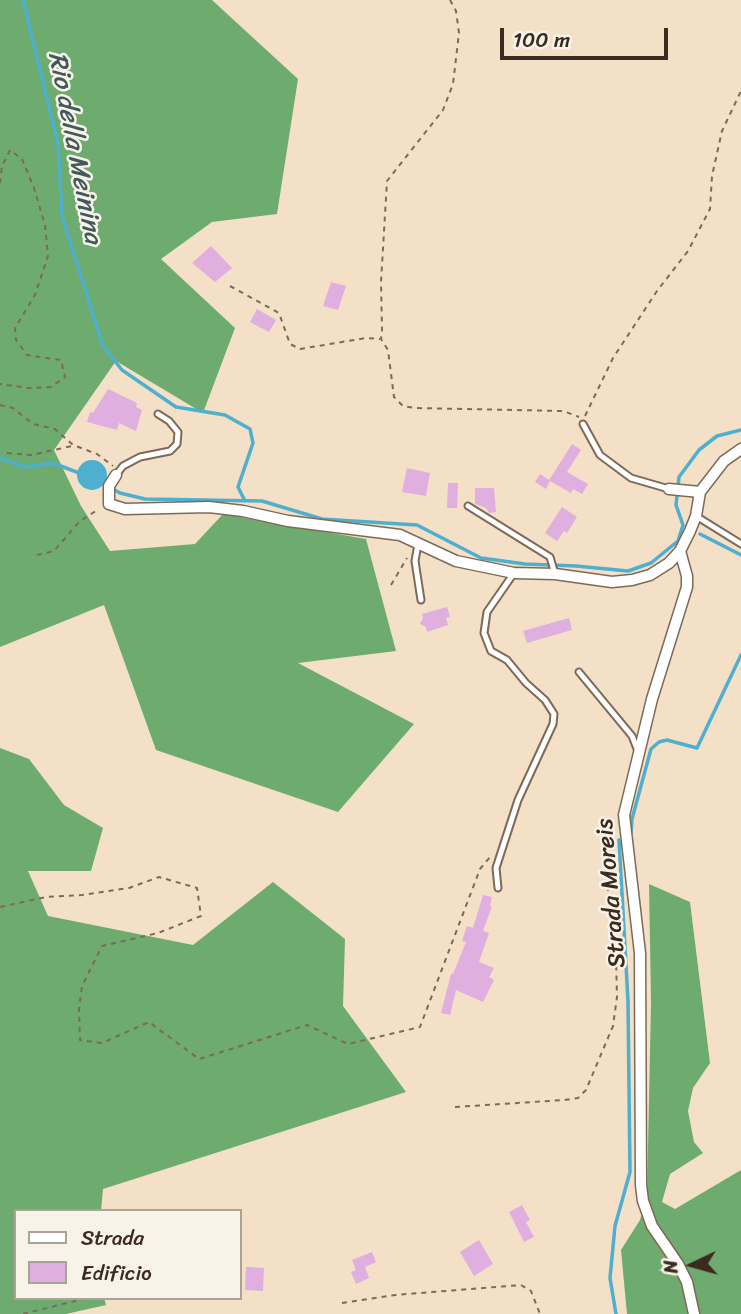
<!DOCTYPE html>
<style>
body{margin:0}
#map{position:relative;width:741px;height:1314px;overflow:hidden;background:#f4e0c6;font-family:Sriracha,sans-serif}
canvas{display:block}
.legend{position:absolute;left:14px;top:1209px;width:228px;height:91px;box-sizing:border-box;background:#f7f3e8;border:2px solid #aca397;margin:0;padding:9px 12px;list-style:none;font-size:21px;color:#3b2a1e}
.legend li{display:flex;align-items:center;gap:14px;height:35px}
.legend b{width:35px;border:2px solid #aca397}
.north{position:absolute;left:657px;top:1230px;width:70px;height:70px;-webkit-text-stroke:5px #f7f3e8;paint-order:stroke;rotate:265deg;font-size:19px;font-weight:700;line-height:28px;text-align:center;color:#3b2a1e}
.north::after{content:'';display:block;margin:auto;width:24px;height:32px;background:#3b2a1e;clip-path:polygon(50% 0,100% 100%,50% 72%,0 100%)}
.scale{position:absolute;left:500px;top:28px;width:168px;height:32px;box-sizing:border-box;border:4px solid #3b2a1e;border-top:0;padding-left:9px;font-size:21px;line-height:24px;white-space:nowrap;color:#3b2a1e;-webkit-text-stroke:5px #f7f3e8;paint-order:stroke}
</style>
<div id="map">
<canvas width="741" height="1314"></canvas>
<ul class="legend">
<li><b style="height:9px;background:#fff"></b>Strada</li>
<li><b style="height:19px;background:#deafdf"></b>Edificio</li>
</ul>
<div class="north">N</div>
<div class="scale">100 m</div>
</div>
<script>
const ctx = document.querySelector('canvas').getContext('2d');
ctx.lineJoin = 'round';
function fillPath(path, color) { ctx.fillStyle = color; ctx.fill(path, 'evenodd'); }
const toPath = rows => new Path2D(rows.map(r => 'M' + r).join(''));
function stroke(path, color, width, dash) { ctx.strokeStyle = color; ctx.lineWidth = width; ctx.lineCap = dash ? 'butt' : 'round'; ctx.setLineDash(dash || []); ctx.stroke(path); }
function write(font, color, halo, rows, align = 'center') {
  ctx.font = font + ' Sriracha,sans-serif'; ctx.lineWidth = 5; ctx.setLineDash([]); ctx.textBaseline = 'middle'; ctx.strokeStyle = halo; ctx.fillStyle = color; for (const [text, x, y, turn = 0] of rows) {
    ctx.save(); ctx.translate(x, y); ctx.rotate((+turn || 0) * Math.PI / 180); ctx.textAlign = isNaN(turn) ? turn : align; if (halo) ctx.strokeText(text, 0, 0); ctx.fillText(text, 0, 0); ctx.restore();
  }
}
fillPath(toPath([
 [0,0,212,0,298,79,277,214,212,222,161,259,235,328,203,413,116,361,54,450,81,506,110,551,195,544,223,514,366,539,396,651,298,663,414,724,338,812,156,750,104,605,0,647],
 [0,748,29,759,64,805,103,828,91,871,28,871,48,916,193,945,273,882,345,939,343,1006,406,1092,103,1189,101,1211,16,1211,16,1298,104,1298,106,1305,66,1314,0,1314],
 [649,884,690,902,710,1063,693,1088,688,1111,694,1142,703,1153,670,1174,662,1202,675,1209,741,1170,741,1314,627,1314,621,1250,640,1220,647,1195,651,1003]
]), '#6dac6e');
fillPath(toPath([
 '77 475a15 15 0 1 1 30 0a15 15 0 1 1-30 0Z'
]), '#4fafce');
stroke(toPath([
 [23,0,58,144,62,216,103,346,122,370,176,407,225,415,250,429,253,443,238,487,245,501],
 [0,458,25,467,53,463,79,473],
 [111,488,120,493,145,499,262,501,322,519,417,525,481,558,525,564,576,566,628,571,651,563,678,541,683,525,676,505,679,477,699,450,717,436,741,430],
 [700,534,741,555],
 [631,833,632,819,651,749,659,742,667,740,697,748,741,655],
 [616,1314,610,1278,615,1226,630,1172,628,1001,619,840]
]), '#4fafce', 3.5);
fillPath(toPath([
 [211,246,232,268,215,282,192,263],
 [331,282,346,286,338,310,323,306],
 [257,309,276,320,269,332,250,322],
 [108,389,137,403,136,407,142,410,136,431,119,423,117,430,87,422,90,412,93,413],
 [572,444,581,450,567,472,588,484,582,494,573,489,571,493,550,481,546,489,535,482,540,474,549,480],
 [407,468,430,473,426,496,402,492],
 [448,483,458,483,457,508,447,508],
 [475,488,494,488,496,512,489,513,486,508,475,504],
 [562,507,577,517,567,533,564,531,557,541,545,533],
 [447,607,450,617,446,618,448,625,427,632,426,627,420,624,423,618,422,614],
 [569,618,572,630,527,643,523,631],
 [483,895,492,897,490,906,492,906,483,931,489,933,479,962,494,968,489,977,494,980,483,1002,456,990,450,1015,441,1013,451,974,453,974,466,942,462,941,467,926,473,928],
 [522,1205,530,1220,526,1222,534,1237,524,1242,509,1212],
 [479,1240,493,1264,474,1276,460,1252],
 [372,1252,376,1262,365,1267,369,1278,356,1284,351,1272,356,1270,352,1260],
 [246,1267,264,1268,263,1291,245,1290]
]), '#deafdf');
const service = toPath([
 [583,424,600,455,631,478,669,489],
 [116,475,123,466,140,457,170,451,177,444,178,432,169,421,158,414],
 [468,506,550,557,555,574],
 [696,516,741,544],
 [418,544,415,561,421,600],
 [579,672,632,736,638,751],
 [498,888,496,868,518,800,553,724,554,714,545,700,526,683,507,660,491,651,484,633,487,612,514,573]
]);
const minor = toPath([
 [116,475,109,486,109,504,125,509,209,507,243,511,288,521,400,535,456,561,514,573,555,574,612,582,632,580,650,575,669,563,680,551,690,531,696,516,700,492,724,461,741,449],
 [669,489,700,492],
 [680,551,687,576,687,587,652,699,624,815,640,953,641,1185,643,1201,652,1226,678,1264,687,1282,694,1314]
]);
stroke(service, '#7c6a59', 9);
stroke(minor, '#7c6a59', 13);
stroke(toPath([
 [450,0,456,11,459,33,453,84,443,110,387,181,381,282,382,330,381,339,388,350,394,397,403,406,415,408,563,411,579,417],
 [0,183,2,166,10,150,22,159,34,188,45,225,48,256,35,295,15,328,16,340,27,355,61,360,65,377,51,387,29,388,0,384],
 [230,286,279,313,290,344,300,349,366,338,380,339],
 [0,405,13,408,33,424,55,429,73,445,97,454,113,466],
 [585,416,613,358,657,291,688,251,710,209,712,176,722,131,741,91],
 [7,453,31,455,72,446],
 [37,555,54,551,80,521,99,509],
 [391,585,407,558],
 [0,907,46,897,82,895,129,888,159,877,197,888,201,916,158,933,102,946,82,986,79,1009,80,1040,102,1043,149,1022,199,1059,307,1025,348,1044,420,1027,480,869,490,857],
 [455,1107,564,1100,578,1098,586,1090,613,1026,617,997,616,958,605,864,606,851,616,837],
 [240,1279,242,1279],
 [342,1303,395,1295,521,1285,531,1291,540,1314],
 [23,1314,87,1298]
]), '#7c6a59', 2, [5, 5]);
stroke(service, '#fff', 5);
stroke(minor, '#fff', 10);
write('24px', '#3b2a1e', '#f7f3e8', [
 ["Strada Moreis",612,893,-95]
]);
write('italic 26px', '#42595c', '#f7f3e8', [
 ["Rio della Meinina",74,148,79]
]);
</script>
